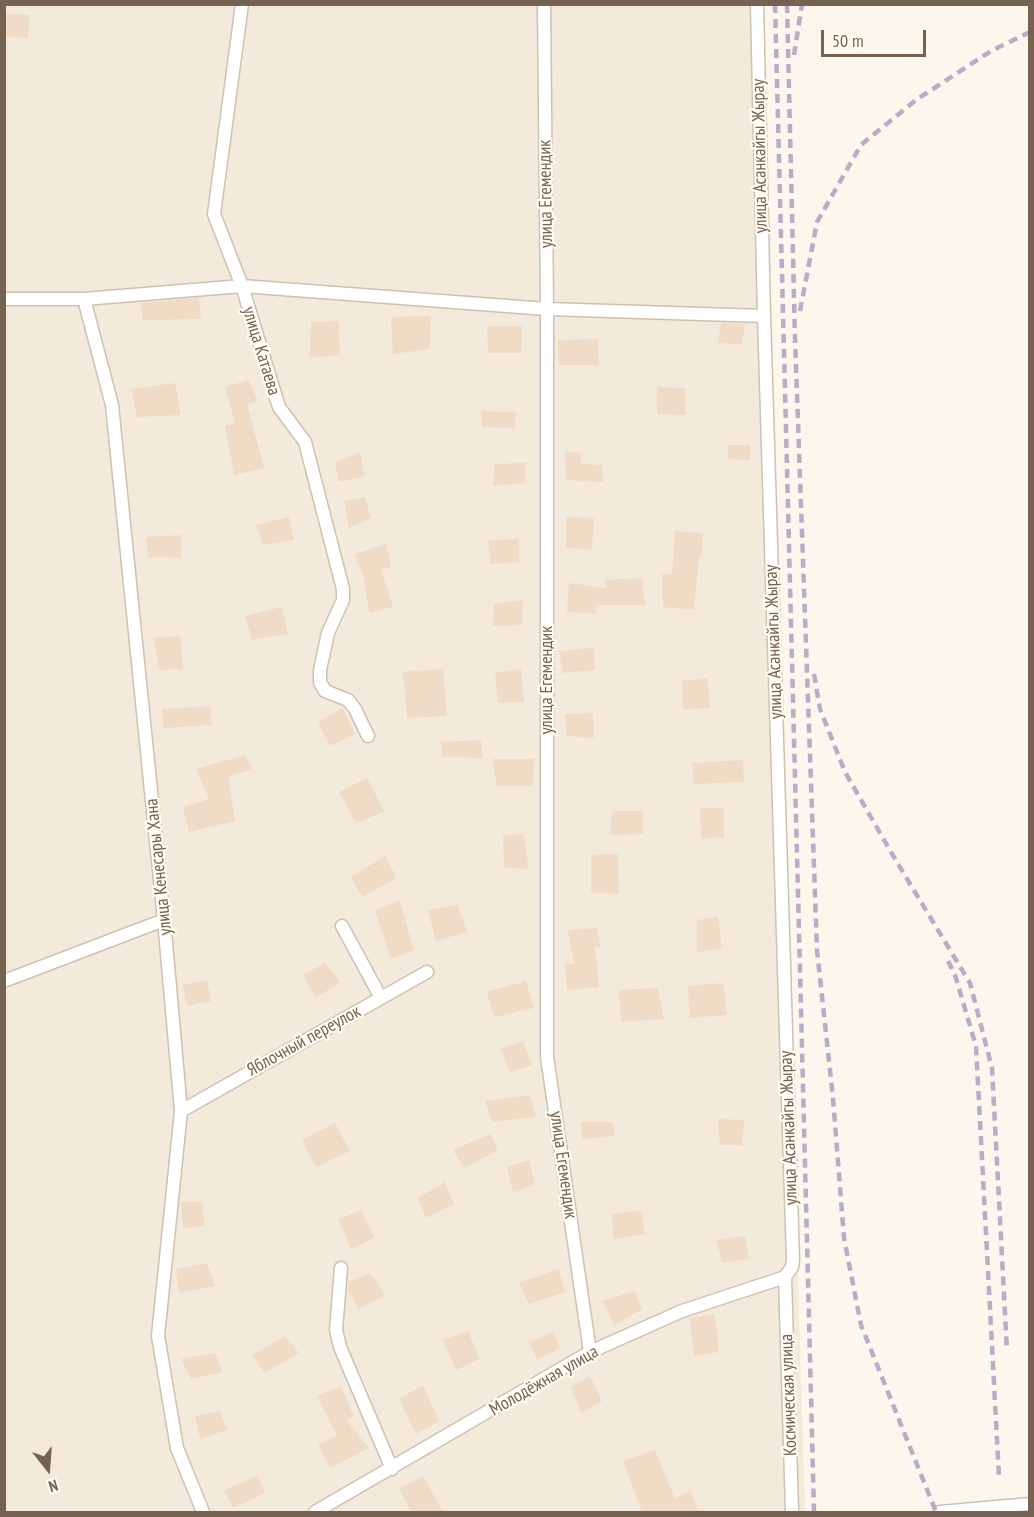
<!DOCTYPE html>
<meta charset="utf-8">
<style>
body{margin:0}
#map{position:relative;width:1034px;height:1517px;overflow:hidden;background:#fbf7ec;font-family:"PT Sans Narrow",sans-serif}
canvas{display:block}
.frame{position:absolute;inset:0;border:6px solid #766250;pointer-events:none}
.north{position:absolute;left:18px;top:1439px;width:60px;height:60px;-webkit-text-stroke:4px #fefbf3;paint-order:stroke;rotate:163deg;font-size:16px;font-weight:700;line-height:24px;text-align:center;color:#766250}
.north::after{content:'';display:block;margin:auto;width:21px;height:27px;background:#766250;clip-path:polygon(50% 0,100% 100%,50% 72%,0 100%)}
.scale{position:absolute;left:821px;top:30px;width:105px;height:27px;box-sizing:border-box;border:3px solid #766250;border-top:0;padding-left:8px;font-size:18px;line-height:21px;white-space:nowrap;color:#766250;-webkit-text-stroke:4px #fefbf3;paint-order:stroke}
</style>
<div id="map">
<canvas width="1034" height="1517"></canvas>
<div class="frame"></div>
<div class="north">N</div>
<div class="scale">50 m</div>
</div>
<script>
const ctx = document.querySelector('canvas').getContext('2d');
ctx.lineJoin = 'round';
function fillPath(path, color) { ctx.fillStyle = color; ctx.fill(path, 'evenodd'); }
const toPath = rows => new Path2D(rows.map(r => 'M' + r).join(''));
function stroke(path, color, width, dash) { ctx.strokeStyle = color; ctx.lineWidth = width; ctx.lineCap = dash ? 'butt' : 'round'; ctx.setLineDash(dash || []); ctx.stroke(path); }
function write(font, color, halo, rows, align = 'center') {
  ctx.font = font + ' "PT Sans Narrow",sans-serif'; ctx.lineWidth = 4.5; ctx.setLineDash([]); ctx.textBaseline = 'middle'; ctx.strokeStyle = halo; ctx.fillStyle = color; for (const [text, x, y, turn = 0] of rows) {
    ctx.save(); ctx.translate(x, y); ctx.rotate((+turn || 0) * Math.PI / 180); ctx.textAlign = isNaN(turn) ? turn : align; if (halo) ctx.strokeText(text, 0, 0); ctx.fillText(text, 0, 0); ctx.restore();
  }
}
fillPath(toPath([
 [5,5,760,5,805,1512,5,1512]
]), '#f3eadb');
fillPath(toPath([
 [4,14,29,15,28,38,4,37],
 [199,298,201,319,143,320,140,303],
 [431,316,430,349,393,354,391,317],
 [339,321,340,355,310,358,311,322],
 [721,323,745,324,742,344,718,343],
 [487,326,522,326,521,353,488,353],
 [598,339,599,365,559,365,558,340],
 [249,380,258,401,247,404,264,468,234,475,225,426,235,423,225,387],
 [175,383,181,415,137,417,131,389],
 [657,387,685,388,685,415,657,414],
 [481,411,516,412,515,428,482,427],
 [728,445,750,445,750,460,728,459],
 [565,452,581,453,580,464,602,465,603,482,566,480],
 [360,453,365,476,339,482,335,462],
 [525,463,525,483,493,486,495,464],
 [365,497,371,518,349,528,344,501],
 [289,517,294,540,263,545,256,525],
 [566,517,594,518,592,550,566,548],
 [675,531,703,533,702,556,699,556,694,610,663,607,662,574,672,574],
 [181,535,181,558,148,557,147,537],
 [519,539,519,562,491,564,488,540],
 [386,544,391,568,381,569,393,607,369,613,363,572,361,572,355,554],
 [642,578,645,605,597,605,596,614,567,612,569,583,606,588,605,580],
 [523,600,522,625,493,626,494,604],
 [282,607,288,634,252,640,245,616],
 [180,636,183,669,159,670,154,638],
 [594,648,595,670,563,673,559,651],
 [443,669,447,716,407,718,403,672],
 [521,669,524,702,498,703,495,673],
 [707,678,710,708,683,710,682,681],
 [210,706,212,725,164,728,162,709],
 [343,708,355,734,330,746,318,722],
 [593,713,594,738,567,736,565,714],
 [481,740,482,758,442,757,441,742],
 [245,755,252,770,228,776,235,821,189,832,183,807,209,799,196,769],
 [492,759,534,759,533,786,497,786],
 [743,760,744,782,693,784,692,763],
 [367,778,384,811,356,824,339,792],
 [700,808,724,808,724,837,701,839],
 [612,811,643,811,643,834,611,835],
 [523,834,529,869,504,868,503,835],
 [618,854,619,894,591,893,591,855],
 [385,856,397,878,362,897,351,877],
 [400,901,414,950,391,959,375,910],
 [458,905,467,932,436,941,428,910],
 [718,917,722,949,697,952,697,920],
 [597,928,600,947,595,947,599,987,567,990,565,964,574,964,568,930],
 [325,963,340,982,316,998,303,975],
 [207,980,211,1001,187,1006,183,985],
 [526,981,534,1008,494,1017,487,992],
 [723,983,727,1015,690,1018,688,986],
 [658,988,664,1019,621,1022,619,990],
 [523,1041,532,1065,510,1072,501,1049],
 [530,1095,536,1117,492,1122,485,1101],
 [718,1119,744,1120,742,1145,720,1145],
 [581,1122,613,1122,615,1136,582,1139],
 [335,1123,350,1151,316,1167,302,1140],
 [490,1134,498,1150,464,1168,453,1150],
 [529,1160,535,1184,513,1193,507,1167],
 [445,1182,454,1204,426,1218,418,1198],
 [181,1202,202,1202,205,1226,183,1228],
 [361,1210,374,1238,351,1249,338,1219],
 [641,1210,645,1234,613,1239,612,1214],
 [745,1236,749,1259,722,1263,716,1240],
 [207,1263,215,1286,179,1293,176,1269],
 [559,1269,565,1292,529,1304,519,1283],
 [370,1273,385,1295,359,1309,348,1290,348,1282],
 [635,1291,642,1309,615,1325,602,1301],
 [715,1314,719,1352,694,1356,690,1318],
 [468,1331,480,1359,456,1370,443,1340],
 [554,1332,560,1348,537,1360,529,1342],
 [285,1336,299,1353,264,1373,253,1355],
 [216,1353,222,1372,191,1379,181,1359],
 [590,1376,602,1401,581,1413,571,1387],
 [423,1385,439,1421,416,1434,399,1399],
 [341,1386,354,1417,346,1420,369,1448,330,1468,318,1444,337,1436,317,1396],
 [220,1411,227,1430,200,1439,195,1416],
 [655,1450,675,1499,690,1491,699,1512,642,1512,623,1461],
 [258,1476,265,1493,233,1508,224,1490],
 [423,1476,443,1512,412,1512,399,1489]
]), '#efdbc6');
const minor = toPath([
 [242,4,214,214,242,286,279,407,305,442,343,589,343,600,328,633,320,670,320,682,325,691,348,700,355,709,368,736],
 [544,4,547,309,547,1057,590,1352],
 [757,4,764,316,793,1260,792,1267,785,1277],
 [4,299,84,299,112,405,164,920,181,1111,158,1336,177,1448,203,1512],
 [84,299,242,286,547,309,764,316],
 [342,926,381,998],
 [4,981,164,920],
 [181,1111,427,972],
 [341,1268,336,1330,340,1347,392,1469],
 [785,1277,792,1512],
 [315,1512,590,1352,682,1311,785,1277],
 [940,1512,1030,1504]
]);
stroke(minor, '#cdc1b2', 15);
stroke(minor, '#fff', 12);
stroke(toPath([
 [775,4,814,1512],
 [787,4,795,338,817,950,833,1098,844,1238,861,1325,936,1512],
 [794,55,802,4],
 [800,311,817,222,861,145,916,100,991,51,1030,32],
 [814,674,820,709,845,772,895,859,970,983,992,1068,1007,1351],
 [948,961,955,975,976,1046,999,1477]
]), '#bcaac6', 4.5, [9, 6]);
write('18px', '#766250', '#fefbf3', [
 ["улица Асанкайгы Жырау",760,156,-91],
 ["улица Егемендик",546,194,-91],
 ["улица Катаева",261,351,73],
 ["улица Асанкайгы Жырау",774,642,-92],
 ["улица Егемендик",547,680,-90],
 ["улица Кенесары Хана",159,867,-96],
 ["Яблочный переулок",304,1041,-29],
 ["улица Асанкайгы Жырау",789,1128,-92],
 ["улица Егемендик",563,1165,82],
 ["Молодёжная улица",544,1381,-30],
 ["Космическая улица",789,1395,-92]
]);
</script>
